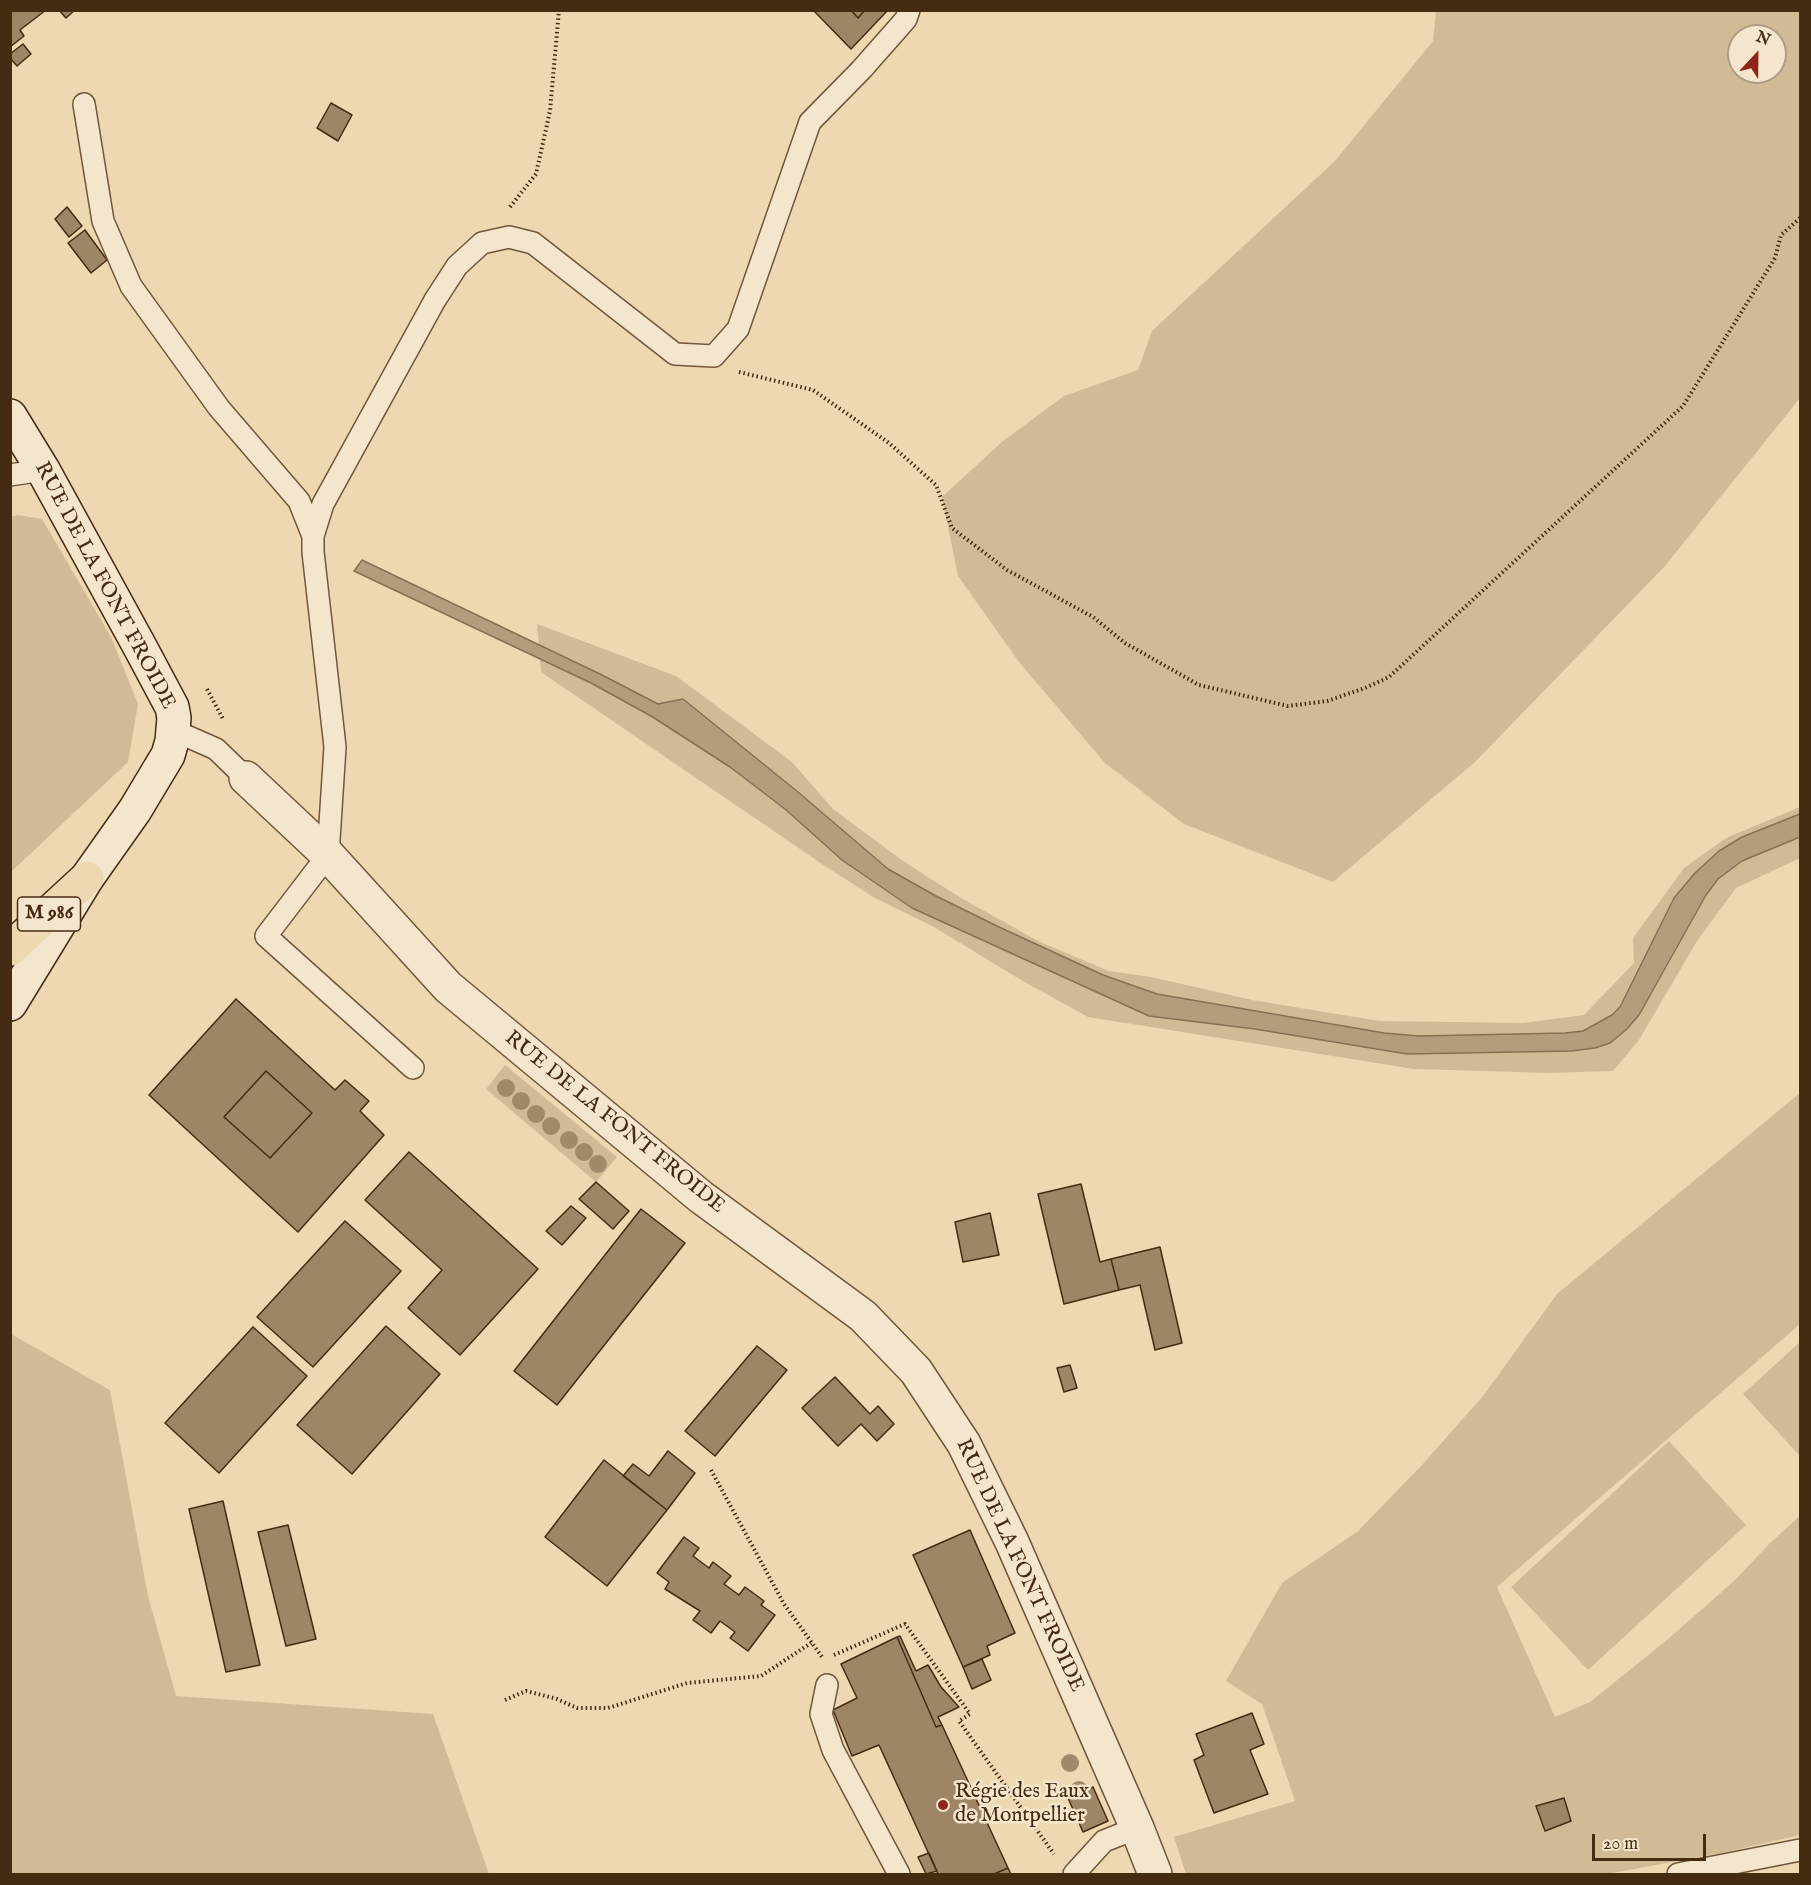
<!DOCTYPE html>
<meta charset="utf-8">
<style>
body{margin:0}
#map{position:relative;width:1811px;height:1885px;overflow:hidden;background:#edd8b2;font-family:"IM FELL English",serif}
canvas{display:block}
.frame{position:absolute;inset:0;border:12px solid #462b13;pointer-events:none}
.north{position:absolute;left:1727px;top:24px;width:60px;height:60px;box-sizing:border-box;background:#f3e6cd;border:2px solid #ae9b83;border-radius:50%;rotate:22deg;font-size:16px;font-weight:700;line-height:24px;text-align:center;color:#462b13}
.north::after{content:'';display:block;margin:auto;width:21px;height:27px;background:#8f2418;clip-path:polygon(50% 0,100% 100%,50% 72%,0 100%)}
.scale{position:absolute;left:1592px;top:1834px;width:114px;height:27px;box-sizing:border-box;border:3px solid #462b13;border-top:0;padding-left:8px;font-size:18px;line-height:21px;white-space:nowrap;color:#462b13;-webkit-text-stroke:4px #f3e6cd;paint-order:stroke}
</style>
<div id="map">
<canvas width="1811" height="1885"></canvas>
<div class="frame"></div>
<div class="north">N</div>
<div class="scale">20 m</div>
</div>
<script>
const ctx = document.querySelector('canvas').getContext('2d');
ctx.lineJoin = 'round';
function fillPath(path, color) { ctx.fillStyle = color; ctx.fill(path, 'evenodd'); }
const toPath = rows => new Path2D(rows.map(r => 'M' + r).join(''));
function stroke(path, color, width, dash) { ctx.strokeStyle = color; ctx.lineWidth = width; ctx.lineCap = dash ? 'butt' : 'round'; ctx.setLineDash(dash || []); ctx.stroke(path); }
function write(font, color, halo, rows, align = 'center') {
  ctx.font = font + ' "IM FELL English",serif'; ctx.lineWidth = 5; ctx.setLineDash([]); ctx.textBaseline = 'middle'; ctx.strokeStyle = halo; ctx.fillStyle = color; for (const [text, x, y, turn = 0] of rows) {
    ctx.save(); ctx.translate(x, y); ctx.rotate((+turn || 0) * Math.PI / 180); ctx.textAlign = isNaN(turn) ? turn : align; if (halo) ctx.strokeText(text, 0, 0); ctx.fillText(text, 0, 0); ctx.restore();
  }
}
fillPath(toPath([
 [1436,11,1800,11,1800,398,1665,566,1475,762,1333,882,1184,824,1105,763,1019,662,958,576,942,497,1003,441,1064,396,1138,370,1152,331,1335,161,1433,41],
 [1739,36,1775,36,1775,72,1739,72],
 [18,515,42,519,111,637,138,704,128,762,11,872,10,517],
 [537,624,676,676,792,762,833,809,903,861,961,898,1040,942,1109,971,1151,977,1252,1000,1379,1021,1523,1023,1584,1015,1634,963,1633,938,1684,868,1726,838,1800,807,1800,858,1736,888,1697,941,1639,1040,1613,1071,1549,1073,1414,1069,1088,1017,1021,980,934,927,873,897,819,862,541,672],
 [505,1065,617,1157,596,1182,486,1089],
 [1800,1093,1800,1324,1497,1587,1555,1717,1590,1702,1667,1640,1734,1581,1771,1542,1800,1516,1800,1835,1726,1852,1607,1874,1186,1874,1174,1837,1295,1801,1262,1704,1226,1681,1282,1583,1358,1531,1422,1465,1483,1396,1557,1294],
 [11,1334,110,1390,148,1596,176,1696,433,1714,489,1874,11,1874],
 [1800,1342,1800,1456,1743,1394],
 [1669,1441,1746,1525,1588,1670,1511,1587]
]), '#d1bb97');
const water = toPath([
 [362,560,602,675,658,704,683,699,798,792,888,869,936,896,999,927,1103,975,1157,994,1384,1033,1419,1036,1565,1033,1583,1031,1612,1015,1620,1007,1674,898,1695,873,1719,851,1742,837,1800,814,1800,837,1742,861,1718,879,1706,895,1639,1015,1626,1030,1610,1043,1595,1048,1571,1051,1407,1054,1255,1029,1149,1016,912,908,842,860,785,809,730,767,651,716,591,683,354,571,362,560]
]);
fillPath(water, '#b49d7c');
stroke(water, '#886f52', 1.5);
const building = toPath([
 [10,10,46,10,20,30,24,36,10,47,10,10],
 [59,10,75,10,66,18,59,10],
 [851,10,865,10,858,18,851,10],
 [851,10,858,18,865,10,888,10,851,49,814,11,851,10],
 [23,44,31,54,17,66,10,58,10,54,23,44],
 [331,103,352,115,338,141,317,128,331,103],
 [67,207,82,226,69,237,55,219,67,207],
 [85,230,107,260,91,273,68,243,85,230],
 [236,999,335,1090,345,1080,369,1101,360,1111,384,1135,298,1232,149,1095,236,999],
 [266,1071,312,1113,270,1158,224,1117,266,1071],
 [266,1071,312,1113,270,1158,224,1117,266,1071],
 [409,1152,538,1269,460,1355,408,1308,442,1270,365,1200,409,1152],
 [596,1182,629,1211,613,1229,579,1199,596,1182],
 [1081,1184,1100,1262,1111,1259,1119,1290,1064,1304,1038,1194,1081,1184],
 [571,1206,586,1218,562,1245,546,1231,571,1206],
 [641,1209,685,1243,557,1405,514,1371,641,1209],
 [990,1213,999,1255,963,1262,955,1222,990,1213],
 [345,1221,401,1271,313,1367,257,1317,345,1221],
 [1160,1247,1182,1343,1155,1350,1140,1285,1119,1290,1111,1259,1160,1247],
 [386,1326,440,1374,352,1474,297,1425,386,1326],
 [253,1327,307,1376,219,1473,165,1423,253,1327],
 [757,1346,787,1370,715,1456,685,1431,757,1346],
 [1070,1365,1077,1388,1064,1392,1057,1368,1070,1365],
 [835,1377,870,1414,878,1406,894,1424,877,1441,861,1424,838,1446,802,1408,835,1377],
 [668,1451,695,1473,667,1510,623,1476,633,1464,649,1476,668,1451],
 [604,1460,667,1510,607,1586,545,1537,604,1460],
 [223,1501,260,1665,226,1672,189,1509,223,1501],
 [288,1525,316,1639,286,1646,258,1532,288,1525],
 [970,1530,1015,1633,987,1646,990,1655,963,1667,913,1555,970,1530],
 [684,1537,699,1548,693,1556,709,1568,713,1562,731,1576,724,1584,739,1595,745,1587,764,1601,761,1605,775,1615,748,1651,730,1638,735,1632,720,1621,711,1633,693,1620,700,1611,665,1589,669,1582,657,1573,684,1537],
 [900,1636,916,1671,928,1665,941,1687,959,1707,938,1717,942,1725,936,1727,897,1637,900,1636],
 [897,1637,936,1727,942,1725,1008,1868,994,1874,938,1874,879,1745,852,1756,833,1710,857,1698,841,1664,897,1637],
 [982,1659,991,1680,972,1689,963,1667,982,1659],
 [1252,1713,1264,1744,1250,1750,1268,1794,1214,1813,1194,1760,1204,1755,1196,1734,1252,1713],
 [1093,1787,1108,1821,1083,1832,1068,1798,1093,1787],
 [1564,1798,1571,1821,1545,1831,1536,1806,1564,1798],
 [929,1853,937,1871,926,1874,918,1857,929,1853],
 [1008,1868,1011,1874,994,1874,1008,1868]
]);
fillPath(building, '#9d8566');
stroke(building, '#462b13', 1.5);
const lane = toPath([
 [84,104,103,221,131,286,219,408,299,501,313,536,313,552,335,747,328,855,266,936,413,1068],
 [10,475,43,470],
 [313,536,323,504,435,300,457,266,482,243,509,237,533,243,675,354,714,356,738,329,810,122,862,69,906,19,909,10],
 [173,730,216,749,246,778],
 [827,1685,821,1714,833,1750,899,1874],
 [1074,1874,1104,1841,1137,1828],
 [1678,1874,1800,1850]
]);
const street = toPath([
 [246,778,328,855,448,987,701,1197,863,1316,916,1371,964,1444,1012,1542,1137,1828,1155,1874]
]);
const secondary = toPath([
 [10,416,43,470,140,647,172,707,174,718,172,741,168,755,135,810,87,878,10,1004]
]);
const primary = toPath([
 [10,949,87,878]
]);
stroke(lane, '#70563b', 24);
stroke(street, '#70563b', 36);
stroke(secondary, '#462b13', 36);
stroke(primary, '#462b13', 36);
stroke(toPath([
 [510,207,536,174,550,111,559,10],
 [739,372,813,390,889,443,936,485,952,528,1007,570,1093,617,1125,643,1199,685,1288,706,1327,701,1365,688,1389,677,1683,406,1775,258,1781,235,1800,218],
 [207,689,223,719],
 [711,1470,784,1604,822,1657],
 [834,1655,905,1624,970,1714,959,1721,1054,1854],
 [505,1700,526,1691,557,1699,577,1708,608,1708,687,1683,761,1676,811,1643]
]), '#462b13', 4, [1.5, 3]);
stroke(lane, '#f3e6cd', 21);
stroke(street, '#f3e6cd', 33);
stroke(secondary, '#f3e6cd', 33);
stroke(primary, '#edd8b2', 33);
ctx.fillStyle = '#a18969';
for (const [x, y] of [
 [506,1088],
 [521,1101],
 [536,1114],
 [551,1126],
 [569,1140],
 [584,1152],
 [598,1164],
 [1070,1763],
 [1079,1790]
]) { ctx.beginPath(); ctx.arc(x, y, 9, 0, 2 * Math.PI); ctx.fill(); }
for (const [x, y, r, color] of [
 [943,1805,6,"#8f2418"]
]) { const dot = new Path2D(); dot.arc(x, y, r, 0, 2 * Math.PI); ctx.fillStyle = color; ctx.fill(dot); stroke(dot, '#f3e6cd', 2); }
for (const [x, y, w] of [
 [49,914,63]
]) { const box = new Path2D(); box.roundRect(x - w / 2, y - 17, w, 34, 4.5); ctx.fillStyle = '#f3e6cd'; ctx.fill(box); stroke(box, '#462b13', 1.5); }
write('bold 20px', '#462b13', null, [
 ["M 986",49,914]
]);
write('21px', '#462b13', '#f3e6cd', [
 ["RUE DE LA FONT FROIDE",104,586,62],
 ["RUE DE LA FONT FROIDE",614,1123,39],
 ["RUE DE LA FONT FROIDE",1019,1566,65]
]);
write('21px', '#462b13', '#f3e6cd', [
 ["Régie des Eaux",955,1793],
 ["de Montpellier",955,1817]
], 'left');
</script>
